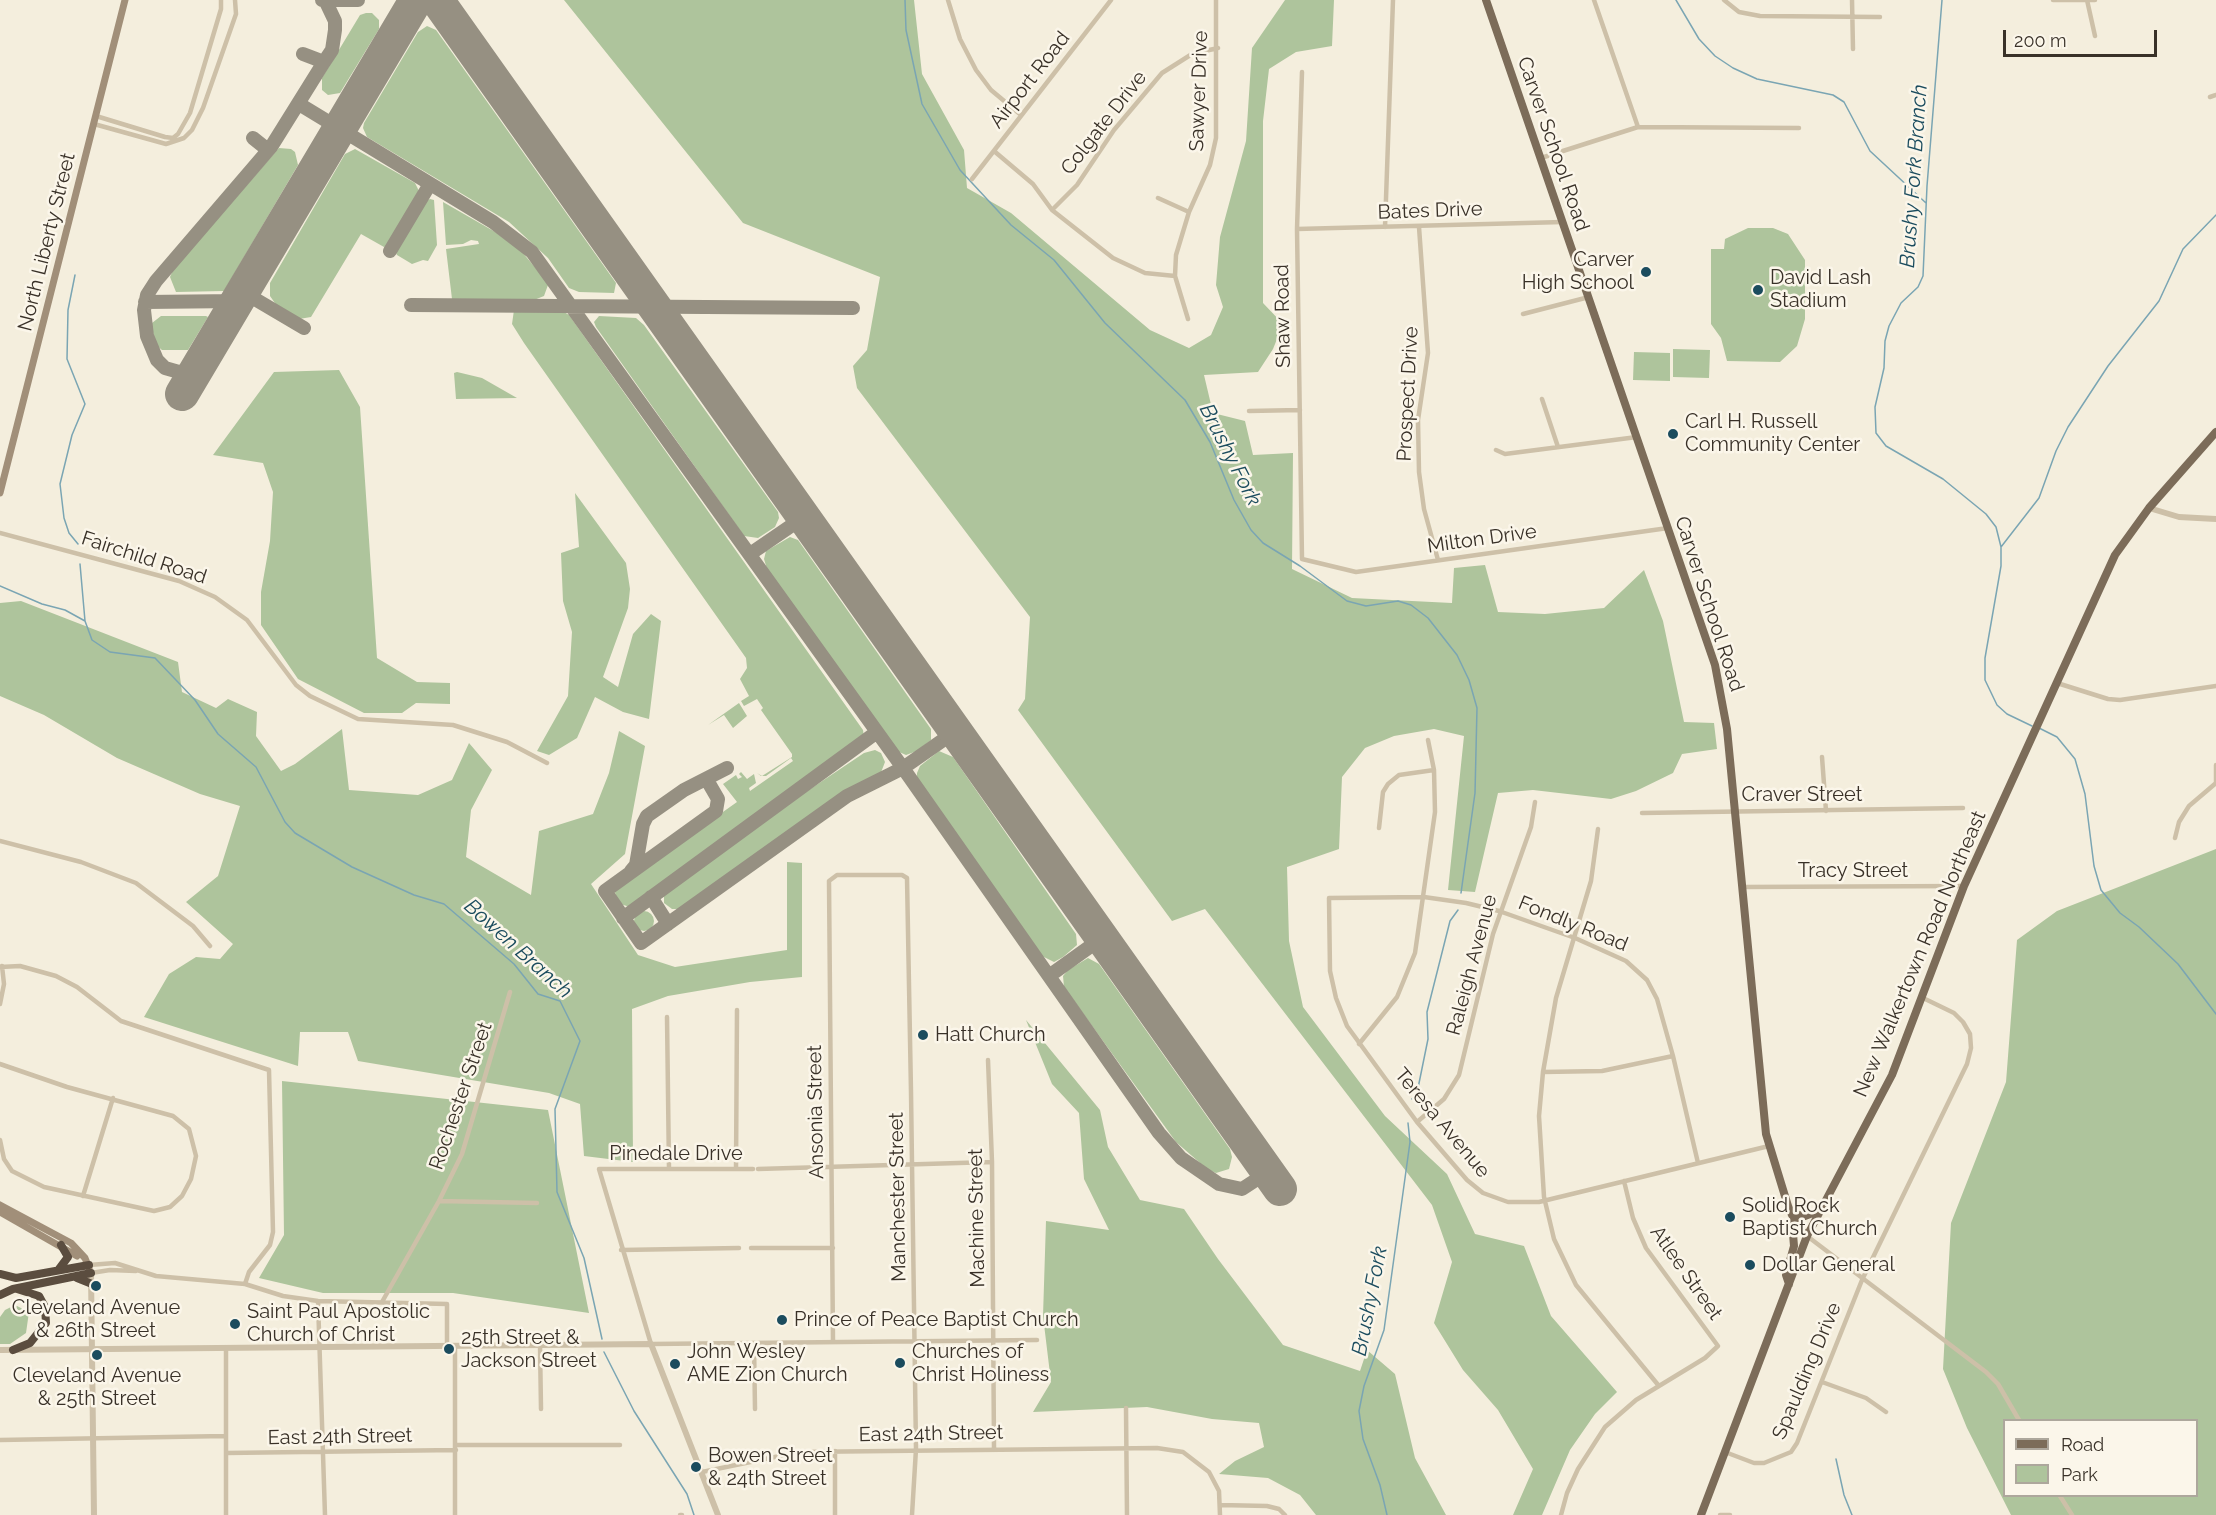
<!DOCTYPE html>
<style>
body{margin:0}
#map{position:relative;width:2216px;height:1515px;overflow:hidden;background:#f4eedd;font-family:Raleway,sans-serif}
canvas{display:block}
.legend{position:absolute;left:2003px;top:1419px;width:195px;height:78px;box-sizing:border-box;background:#fbf6ea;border:2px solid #ada79c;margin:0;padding:8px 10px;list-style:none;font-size:18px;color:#393128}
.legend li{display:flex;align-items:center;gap:12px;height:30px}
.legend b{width:30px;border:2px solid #ada79c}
.scale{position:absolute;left:2003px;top:30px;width:154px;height:27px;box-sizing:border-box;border:3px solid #393128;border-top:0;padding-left:8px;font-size:18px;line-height:21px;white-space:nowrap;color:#393128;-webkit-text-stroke:4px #fbf6ea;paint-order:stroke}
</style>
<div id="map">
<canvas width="2216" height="1515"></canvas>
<ul class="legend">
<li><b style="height:8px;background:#7c6c59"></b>Road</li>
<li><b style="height:16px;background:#aec49c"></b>Park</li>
</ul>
<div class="scale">200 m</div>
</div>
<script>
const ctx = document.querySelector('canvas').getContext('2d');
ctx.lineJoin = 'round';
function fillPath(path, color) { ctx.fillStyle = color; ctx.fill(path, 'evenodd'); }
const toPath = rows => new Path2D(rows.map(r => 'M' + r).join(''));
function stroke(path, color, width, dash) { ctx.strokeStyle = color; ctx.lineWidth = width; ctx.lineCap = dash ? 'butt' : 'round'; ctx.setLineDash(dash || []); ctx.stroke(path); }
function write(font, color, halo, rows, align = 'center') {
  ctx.font = font + ' Raleway,sans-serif'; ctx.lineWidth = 5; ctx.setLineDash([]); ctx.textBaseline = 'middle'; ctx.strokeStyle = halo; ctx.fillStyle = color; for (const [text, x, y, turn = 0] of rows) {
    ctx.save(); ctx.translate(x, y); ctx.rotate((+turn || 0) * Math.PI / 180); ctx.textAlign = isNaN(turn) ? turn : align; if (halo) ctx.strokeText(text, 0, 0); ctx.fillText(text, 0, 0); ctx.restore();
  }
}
fillPath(toPath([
 [564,0,914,0,922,74,964,150,967,188,1011,213,1150,330,1189,348,1211,335,1223,307,1216,285,1220,237,1246,141,1252,48,1285,0,1334,0,1332,46,1296,52,1269,69,1263,121,1263,303,1283,324,1273,349,1258,372,1204,375,1213,413,1245,421,1253,455,1293,453,1292,569,1352,598,1452,603,1454,568,1485,565,1498,612,1545,614,1604,608,1644,570,1663,621,1684,722,1714,723,1717,749,1682,754,1673,773,1636,791,1611,799,1533,790,1498,793,1475,892,1448,890,1464,736,1434,729,1394,736,1365,748,1342,777,1339,849,1287,867,1289,941,1303,1007,1385,1116,1447,1174,1475,1234,1524,1246,1551,1316,1617,1392,1595,1414,1570,1450,1542,1515,1513,1515,1533,1469,1498,1410,1463,1370,1434,1323,1452,1262,1432,1205,1205,909,1172,921,1018,710,1025,699,1030,617,857,388,853,366,867,350,880,277,743,223],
 [366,13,372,13,379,20,379,29,340,93,328,95,322,90,322,78,360,15],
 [427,26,436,30,616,283,614,293,579,292,569,288,548,258,509,222,367,137,363,128,364,123,418,32],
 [279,148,291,149,295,152,298,165,224,291,176,292,170,277,174,268],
 [355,149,415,183,419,191,388,246,384,247,361,234,311,317,299,319,277,306,270,296,270,283,345,154],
 [430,199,434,200,437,245,428,261,423,260,412,264,397,255,395,250,424,202],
 [443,202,497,233,522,252,544,278,548,285,544,296,534,300,452,299,446,249,479,244,478,241,471,240,463,244,446,245],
 [1748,228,1773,228,1788,234,1805,260,1805,319,1797,346,1780,362,1727,361,1721,338,1711,324,1711,249,1724,249,1725,239],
 [518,308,559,309,569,315,863,730,864,737,856,747,630,907,617,903,615,892,620,885,737,802,723,784,736,775,738,779,742,777,739,774,741,772,747,779,754,774,756,783,749,788,750,791,793,761,791,758,766,776,761,776,757,773,762,776,792,757,792,754,761,710,763,708,757,699,744,706,741,701,749,696,740,679,747,668,746,658,524,343,512,324,514,310],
 [161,316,206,316,208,317,188,350,162,350,156,345,152,328,152,323],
 [599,316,636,318,644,325,778,512,779,518,775,527,758,538,744,536,596,327,594,322],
 [1673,349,1710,350,1709,378,1673,377],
 [1634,352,1670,353,1670,381,1633,380],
 [339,370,360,407,377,658,417,682,450,683,450,704,416,703,402,713,364,713,298,679,261,625,261,592,270,541,273,492,263,463,213,455,274,372],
 [457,372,482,378,517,398,456,399,454,373],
 [575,493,626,563,630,589,628,608,603,677,618,687,633,634,651,614,661,621,649,719,623,712,595,697,577,738,549,755,537,751,568,696,572,632,563,601,561,553,579,547],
 [790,537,798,540,931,729,931,740,917,751,906,755,897,751,767,569,764,559,766,551],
 [21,601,178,662,182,692,216,708,228,699,257,712,256,736,281,771,295,764,342,729,349,790,418,795,452,780,469,743,492,770,471,810,466,857,531,895,539,831,593,814,609,773,619,731,645,746,625,854,591,884,638,955,675,967,787,950,787,862,802,863,802,977,750,982,668,996,632,1009,633,1162,584,1156,580,1104,549,1093,358,1061,348,1032,300,1032,298,1066,144,1017,169,974,196,957,220,959,233,944,186,902,218,876,240,806,200,794,117,758,44,715,0,696,0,603],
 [739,703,747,716,733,728,724,715,708,725],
 [875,750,881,753,885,762,880,775,831,800,679,909,672,909,664,903,664,895,670,890,797,798,864,753],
 [939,751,953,757,1076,934,1077,945,1063,957,1054,962,1042,956,917,779,917,773,920,766],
 [2216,849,2216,1515,2011,1515,1967,1428,1943,1369,1951,1223,2006,1082,2017,940,2057,911],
 [2004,1420,2196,1420,2196,1496,2004,1496],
 '634 921a10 10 0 1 1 20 0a10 10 0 1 1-20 0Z',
 [1088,958,1099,964,1230,1149,1232,1157,1229,1169,1216,1173,1207,1169,1176,1142,1064,987,1063,976,1068,970],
 [1026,1020,1100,1110,1108,1147,1140,1200,1184,1209,1218,1259,1283,1345,1360,1371,1367,1350,1395,1374,1415,1458,1446,1515,1316,1515,1300,1495,1268,1478,1219,1474,1235,1461,1264,1447,1259,1423,1212,1419,1147,1407,1033,1412,1051,1382,1043,1316,1046,1221,1109,1230,1084,1179,1079,1113,1052,1084],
 [282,1081,548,1110,589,1313,453,1293,323,1293,259,1278,284,1235],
 [15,1305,29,1312,26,1333,10,1344,0,1344,0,1317,5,1310]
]), '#aec49c');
stroke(toPath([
 [905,0,906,30,922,104,960,170,1011,225,1054,260,1105,323,1185,400,1210,442,1234,500,1251,530,1263,543,1300,566,1347,601,1366,606,1398,601,1411,605,1428,618,1457,655,1469,680,1477,708,1475,793,1461,893],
 [1676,0,1699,39,1715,56,1733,68,1757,79,1833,95,1844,102,1870,151,1926,203],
 [1942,0,1927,186,1923,276,1918,287,1901,303,1889,326,1885,341,1884,368,1875,407,1876,433,1886,446,1943,479,1986,514,1996,527,2001,547,2001,566,1985,658,1985,680,1997,705,2007,714,2032,726],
 [75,275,68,310,67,359,85,404,72,435,60,484,64,518,69,533,78,544],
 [2001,547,2039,498,2056,451,2068,427,2108,366,2159,301,2183,249,2216,215],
 [80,564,85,621,92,640,110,652,155,658,195,700,218,734,256,767,285,822,295,833,352,867,414,895,444,904,514,964,538,994,560,1001,580,1041,555,1109,557,1192,584,1258,602,1339],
 [0,586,42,604,65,610,85,621],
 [2039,728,2057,737,2075,759,2085,794,2094,866,2101,890,2120,913,2139,927,2178,964,2216,1014],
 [1412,1099,1417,1093,1428,1039,1427,1012,1450,921,1458,910],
 [604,1352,634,1411,687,1494,694,1515],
 [1836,1459,1844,1495,1852,1515],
 [1387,1515,1380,1485,1363,1439,1359,1411,1364,1386,1384,1330,1410,1142,1408,1123]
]), '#7aa5b3', 1.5);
stroke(toPath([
 [322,0,358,0],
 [423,0,451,19],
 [303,54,324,62],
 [299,104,493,222,532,252,903,768,1159,1133,1181,1158,1219,1184,1242,1189,1268,1172],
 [253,138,268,150],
 [390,251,430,184],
 [243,292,304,328],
 [145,302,238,301],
 [411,305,853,308],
 [203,360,189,370,179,372,165,368,157,360,147,336,144,310,147,295,156,281,271,147,324,62,332,50,335,30,335,21,325,0],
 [750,554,804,517],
 [707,780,718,799,716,811,605,891,641,943,847,796,903,768,956,731],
 [631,871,636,865,643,824,647,816,684,790,727,768],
 [651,897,668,924],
 [623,918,877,732],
 [1049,976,1102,938]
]), '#969082', 14);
stroke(toPath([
 [437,0,1280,1189],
 [182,394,416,0]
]), '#969082', 34);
stroke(toPath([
 [948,0,960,39,976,70,991,90,1021,115],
 [1594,0,1638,127],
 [1724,0,1739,12,1760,16,1880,17],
 [1852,0,1853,49],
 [2053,0,2095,0],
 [2087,0,2095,36],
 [1302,72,1297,229,1302,559,1356,572,1668,528],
 [2210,97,2216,95],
 [96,116,165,137,173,138,178,134,190,113,221,9,221,0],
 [94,124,166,144,184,138,192,130,203,108,236,14,235,0],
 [994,151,1033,184,1052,210,1113,258,1145,273,1175,276],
 [1541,158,1638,127,1799,128],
 [972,179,1111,0],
 [1158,198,1189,212],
 [1052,210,1077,185,1114,130,1162,73,1192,54,1218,48],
 [1385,227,1393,0],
 [1419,227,1428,353,1418,420,1419,472,1424,509,1438,560],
 [1297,229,1563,222],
 [1523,314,1589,297],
 [1188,319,1175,276,1176,255,1189,212,1210,165,1216,138,1216,0],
 [1542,399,1558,447],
 [1249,411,1300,410],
 [1496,450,1505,454,1637,437],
 [0,533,179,581,215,597,247,620,296,685,310,696,358,719,453,725,507,742,547,763],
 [2057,683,2108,699,2120,700,2216,686],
 [1822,757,1826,811],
 [2216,783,2216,765],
 [1642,813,1963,808],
 [1379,828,1383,792,1388,784,1399,775,1434,770],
 [1598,829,1591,881,1556,998,1543,1072,1539,1116,1544,1197,1554,1239,1576,1285,1659,1386],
 [2175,838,2179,822,2189,806,2216,783],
 [0,841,81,862,136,883,193,926,210,946],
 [1742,887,1964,886],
 [0,967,20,966,56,976,77,987,121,1021,269,1070,273,1232,270,1245,249,1272,245,1284],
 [0,1004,4,984,2,966],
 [667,1017,669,1169],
 [1359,1044,1397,997,1415,953,1435,812,1434,770,1428,740],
 [988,1060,992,1162,994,1448],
 [0,1064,67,1087,173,1116,189,1129,196,1156,191,1179,182,1196,170,1207,154,1211,44,1187,12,1171,4,1159,0,1140],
 [1543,1072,1602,1071,1673,1056],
 [1417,1122,1444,1099,1459,1075,1493,934,1531,827,1535,802],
 [1698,1163,1673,1056,1657,999,1647,980,1626,961,1575,938,1499,911,1466,903,1424,897,1329,898,1330,971,1336,998,1347,1026,1417,1122,1467,1180,1483,1193,1508,1202,1539,1202,1769,1146],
 [736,1169,737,1010],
 [753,1169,599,1169,651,1344,1037,1340],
 [758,1169,992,1162],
 [83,1196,113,1098],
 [439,1201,537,1203],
 [1807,1236,1986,1372,1998,1384,2019,1420],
 [751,1248,833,1248],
 [621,1250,739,1248],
 [89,1265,115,1263,156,1276,245,1284,283,1296,318,1301,447,1304,447,1346],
 [91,1273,110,1270,136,1271],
 [318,1301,325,1515],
 [382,1302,439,1201,462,1154,510,992],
 [833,1342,829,881,837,875,902,875,907,878,911,1092,916,1449,912,1515],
 [754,1343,755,1409],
 [540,1345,541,1409],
 [455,1346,455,1515],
 [1822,1382,1866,1398,1886,1412],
 [1126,1408,1127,1515],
 [0,1440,225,1436],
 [456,1445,620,1445],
 [1725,1452,1754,1463,1764,1463,1791,1452,1797,1443,1862,1280,1967,1064,1971,1048,1970,1034,1963,1022,1954,1013,1921,997],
 [226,1453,456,1450],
 [702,1472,799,1452,1157,1448,1183,1452,1209,1472,1219,1491,1220,1515],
 [2060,1496,2072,1515],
 [1220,1505,1267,1506,1279,1509,1285,1515],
 [226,1515,226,1348],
 [680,1515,682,1515],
 [835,1515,835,1451],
 [1561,1515,1567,1493,1578,1469,1605,1427,1636,1400,1705,1358,1718,1346,1646,1248,1633,1218,1624,1181],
 [1720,1515,1730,1515]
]), '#cdc0a8', 4.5);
stroke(toPath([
 [2149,508,2179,517,2216,519],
 [91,1273,94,1515],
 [0,1350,651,1344,718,1515]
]), '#cdc0a8', 6);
stroke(toPath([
 [0,493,125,0],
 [0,1205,71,1243,85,1258,89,1268],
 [0,1212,77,1256]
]), '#a18f79', 7);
stroke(toPath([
 [1486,0,1715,665,1727,729,1766,1134,1788,1206,1798,1228,1807,1236],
 [1792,1214,1805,1216,1823,1209],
 [1789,1284,1786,1275,1794,1246,1792,1222],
 [1701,1515,1807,1236,1892,1075,1964,886,2115,555,2149,508,2216,432]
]), '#7c6c59', 8);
stroke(toPath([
 [59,1269,68,1257,61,1245],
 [0,1274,16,1278,89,1265],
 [77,1278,92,1284],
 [0,1295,13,1289,91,1273],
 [13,1350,30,1343,46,1323,45,1307,39,1296,17,1289]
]), '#5b4d3f', 8);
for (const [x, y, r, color] of [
 [1646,272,6,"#1b4c5e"],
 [1758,290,6,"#1b4c5e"],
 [1673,434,6,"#1b4c5e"],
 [923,1035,6,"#1b4c5e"],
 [1730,1217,6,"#1b4c5e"],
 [1750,1265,6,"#1b4c5e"],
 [96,1286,6,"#1b4c5e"],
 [782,1320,6,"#1b4c5e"],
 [235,1324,6,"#1b4c5e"],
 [449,1349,6,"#1b4c5e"],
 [97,1355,6,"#1b4c5e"],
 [900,1363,6,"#1b4c5e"],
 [675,1364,6,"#1b4c5e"],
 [696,1467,6,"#1b4c5e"]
]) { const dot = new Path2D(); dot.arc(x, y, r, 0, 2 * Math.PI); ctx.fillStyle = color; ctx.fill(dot); stroke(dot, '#fbf6ea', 2); }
write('20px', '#393128', '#fbf6ea', [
 ["Airport Road",1030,80,-52],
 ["Sawyer Drive",1199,91,-88],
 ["Colgate Drive",1104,123,-52],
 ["Carver School Road",1553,144,71],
 ["Bates Drive",1430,211,-2],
 ["North Liberty Street",47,242,-76],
 ["Shaw Road",1283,316,-91],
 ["Prospect Drive",1408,394,-87],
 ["Milton Drive",1482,539,-8],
 ["Fairchild Road",144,558,18],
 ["Carver School Road",1709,604,72],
 ["Craver Street",1802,795],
 ["Tracy Street",1853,871],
 ["Fondly Road",1573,924,22],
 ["New Walkertown Road Northeast",1920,954,-67],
 ["Raleigh Avenue",1472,965,-75],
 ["Rochester Street",461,1096,-71],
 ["Ansonia Street",816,1112,-91],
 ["Teresa Avenue",1442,1123,50],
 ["Pinedale Drive",676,1154],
 ["Manchester Street",898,1197,-91],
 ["Machine Street",977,1218,-91],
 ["Atlee Street",1686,1273,55],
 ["Spaulding Drive",1807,1371,-67],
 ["East 24th Street",931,1434,-1],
 ["East 24th Street",340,1437,-1]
]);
write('20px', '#393128', '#fbf6ea', [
 ["Carver",1634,260,"right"],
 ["High School",1634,283,"right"],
 ["David Lash",1770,278],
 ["Stadium",1770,301],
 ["Carl H. Russell",1685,422],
 ["Community Center",1685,445],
 ["Hatt Church",935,1035],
 ["Solid Rock",1742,1206],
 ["Baptist Church",1742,1229],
 ["Dollar General",1762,1265],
 ["Cleveland Avenue",96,1308,"center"],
 ["& 26th Street",96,1331,"center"],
 ["Saint Paul Apostolic",247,1312],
 ["Church of Christ",247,1335],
 ["Prince of Peace Baptist Church",794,1320],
 ["25th Street &",461,1338],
 ["Jackson Street",461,1361],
 ["John Wesley",687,1352],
 ["AME Zion Church",687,1375],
 ["Churches of",912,1352],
 ["Christ Holiness",912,1375],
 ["Cleveland Avenue",97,1376,"center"],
 ["& 25th Street",97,1399,"center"],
 ["Bowen Street",708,1456],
 ["& 24th Street",708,1479]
], 'left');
write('italic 21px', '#1b4c5e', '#fbf6ea', [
 ["Brushy Fork Branch",1914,176,-86],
 ["Brushy Fork",1230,455,63],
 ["Bowen Branch",518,949,42],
 ["Brushy Fork",1370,1301,-79]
]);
</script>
